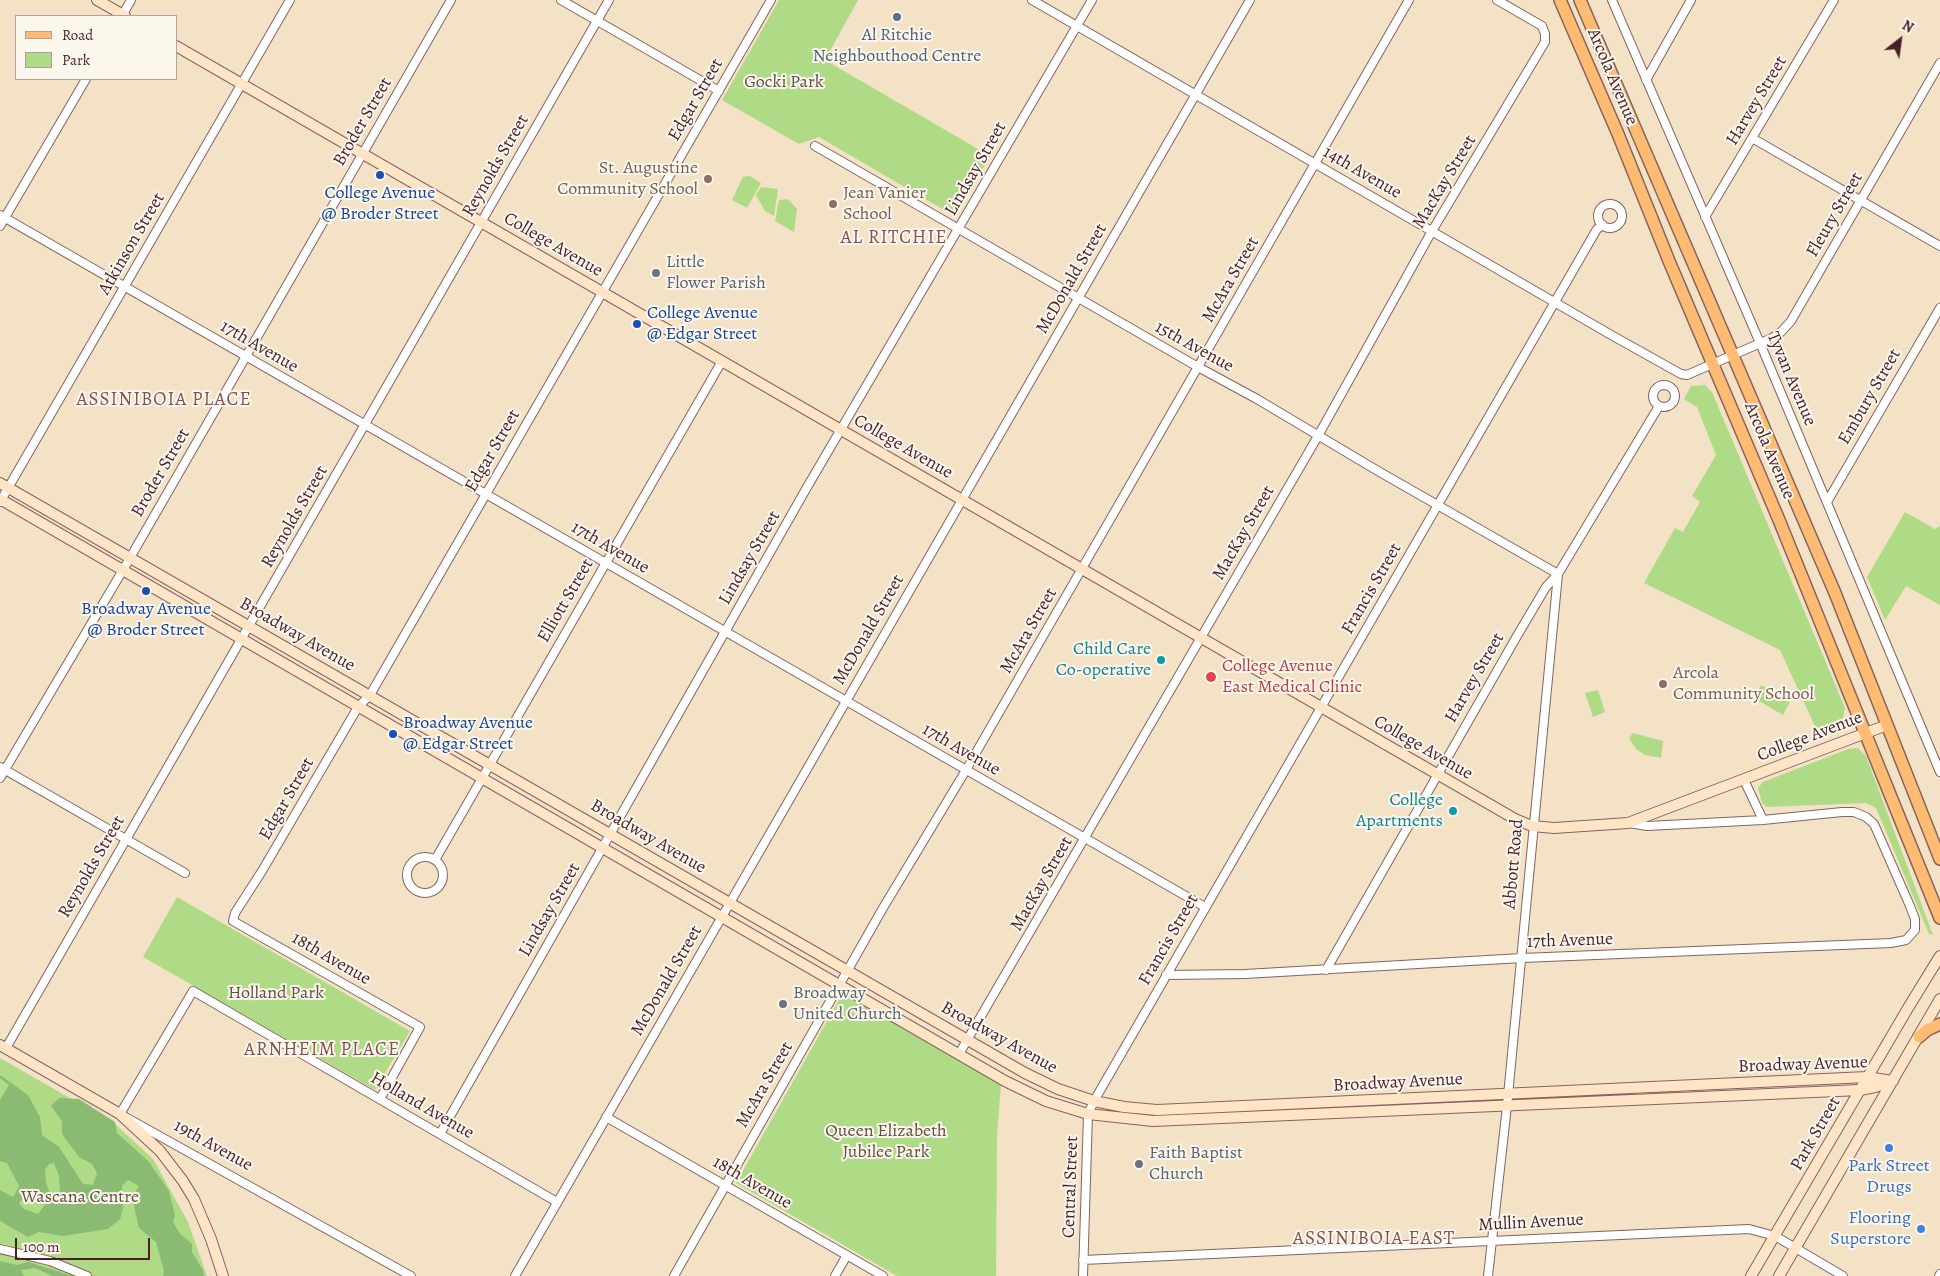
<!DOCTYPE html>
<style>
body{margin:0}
#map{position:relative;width:1940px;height:1276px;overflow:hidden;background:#f3e2c6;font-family:Alegreya,serif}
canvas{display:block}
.legend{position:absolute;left:15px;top:15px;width:162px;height:65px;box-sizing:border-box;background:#fbf7ec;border:1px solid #b4a19f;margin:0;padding:6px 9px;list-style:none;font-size:15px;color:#4a1f2b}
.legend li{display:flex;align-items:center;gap:10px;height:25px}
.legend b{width:25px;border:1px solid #b4a19f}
.north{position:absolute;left:1875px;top:15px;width:50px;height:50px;-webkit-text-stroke:4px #fbf7ec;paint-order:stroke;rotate:30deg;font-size:14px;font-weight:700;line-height:20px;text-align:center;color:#4a1f2b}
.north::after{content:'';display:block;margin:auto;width:18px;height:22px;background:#4a1f2b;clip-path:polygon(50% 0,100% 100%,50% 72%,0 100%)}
.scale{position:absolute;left:15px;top:1238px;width:135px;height:22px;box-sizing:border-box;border:2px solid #4a1f2b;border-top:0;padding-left:6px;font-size:15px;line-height:18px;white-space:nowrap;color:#4a1f2b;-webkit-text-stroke:4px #fbf7ec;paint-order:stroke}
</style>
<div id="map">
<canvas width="1940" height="1276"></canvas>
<ul class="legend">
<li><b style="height:6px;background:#ffbb71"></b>Road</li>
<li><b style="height:14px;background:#afdb86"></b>Park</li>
</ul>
<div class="north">N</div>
<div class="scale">100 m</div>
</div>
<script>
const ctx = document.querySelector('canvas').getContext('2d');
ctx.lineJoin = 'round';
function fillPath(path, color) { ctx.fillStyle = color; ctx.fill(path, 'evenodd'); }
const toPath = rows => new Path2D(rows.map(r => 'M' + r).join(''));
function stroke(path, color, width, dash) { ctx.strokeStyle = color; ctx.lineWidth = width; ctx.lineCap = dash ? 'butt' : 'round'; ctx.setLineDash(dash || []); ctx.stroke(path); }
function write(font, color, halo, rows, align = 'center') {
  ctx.font = font + ' Alegreya,serif'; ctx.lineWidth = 4; ctx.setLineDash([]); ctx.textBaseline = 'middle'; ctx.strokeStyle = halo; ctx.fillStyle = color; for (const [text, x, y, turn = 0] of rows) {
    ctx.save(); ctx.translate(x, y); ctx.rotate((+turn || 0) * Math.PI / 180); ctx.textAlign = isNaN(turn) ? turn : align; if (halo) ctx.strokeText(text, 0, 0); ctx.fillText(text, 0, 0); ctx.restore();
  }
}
fillPath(toPath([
 [779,0,858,0,825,60,990,156,958,212,954,214,949,213,819,137,799,144,722,100],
 [750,176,761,183,747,208,732,200,743,177],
 [761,187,778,189,774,216,765,211,756,195],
 [788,199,797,209,794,232,775,221,779,200],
 [1705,385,1712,392,1845,708,1841,728,1819,735,1780,650,1644,583,1675,528,1683,532,1700,502,1692,496,1716,455,1697,407,1684,399,1691,386],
 [1905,512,1935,529,1940,526,1940,605,1906,586,1885,620,1867,577],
 [1761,685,1790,702,1783,715,1754,698],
 [1598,690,1605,712,1593,717,1585,693],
 [1633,733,1663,741,1661,758,1645,755,1636,749,1629,738],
 [1858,748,1866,756,1933,935,1929,934,1876,808,1866,803,1767,807,1762,803,1758,788,1763,782,1848,749],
 [177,897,410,1031,375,1090,143,957],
 [844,991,1001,1084,997,1136,996,1276,897,1276,736,1183],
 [0,1058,115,1124,153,1159,188,1222,207,1276,0,1276]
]), '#afdb86');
fillPath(toPath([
 [0,1075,28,1095,40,1117,42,1135,59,1147,83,1184,93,1185,97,1173,92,1164,79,1157,62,1134,62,1121,51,1106,59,1098,79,1099,115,1122,117,1133,149,1162,169,1191,175,1215,173,1222,180,1234,192,1244,192,1252,203,1270,204,1276,163,1276,164,1271,156,1242,139,1228,135,1211,133,1196,139,1186,128,1180,122,1186,123,1208,120,1219,108,1229,63,1236,39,1232,28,1237,0,1221,0,1190,13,1197,19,1186,7,1163,0,1161,0,1100,9,1085,0,1078],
 [54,1163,59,1176,60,1192,56,1199,51,1196,46,1183,45,1170,49,1164],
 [41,1193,45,1205,38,1214,24,1209,19,1203,26,1194],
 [0,1261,17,1265,28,1262,73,1276,52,1276,35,1268,21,1270,24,1276,0,1276]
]), '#8bbb73');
const street = toPath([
 [561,0,719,91],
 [1032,0,1613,336,1681,374,1687,375,1772,338,1781,332,1791,321,1940,63],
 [1612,0,1760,343,1940,772],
 [122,16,131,0],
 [1646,80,1691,0],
 [1752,138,1940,246],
 [815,146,1198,367,1257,399,1378,471,1558,574],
 '1598 216a12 12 0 1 1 24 0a12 12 0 1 1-24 0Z',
 [0,215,1205,907],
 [1705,217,1834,0],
 [0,226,86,79],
 '1653 396a11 11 0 1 1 22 0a11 11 0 1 1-22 0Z',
 [0,502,290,0],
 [1827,502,1940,308],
 [0,767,185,873],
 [0,778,130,558,451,0],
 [1744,780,1763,820],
 '407 875a18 18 0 1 1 36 0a18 18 0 1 1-36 0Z',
 [435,860,722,361],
 [1326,970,1517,636,1546,587,1558,574,1659,406],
 [1166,975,1245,974,1522,958,1891,943,1906,940,1915,930,1915,919,1910,906,1874,824,1866,817,1854,812,1842,812,1763,820,1647,826,1629,823],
 [6,1048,609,0],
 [959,1054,1318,436,1432,231,1545,42,1545,34,1542,26,1497,0],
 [380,1099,420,1027,233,921,235,913,262,871,358,707,370,695,771,0],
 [606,1117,883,1276],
 [440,1134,806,489,1092,0],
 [0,1249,50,1261,87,1276],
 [1083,1260,1749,1229,1775,1236,1843,1276],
 [411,1276,120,1114,193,991,557,1202],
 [515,1276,1250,0],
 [674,1276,883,908,966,770,1409,0],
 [835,1276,847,1255],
 [1083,1276,1088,1114,1094,1101,1597,229,1603,225],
 [1488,1276,1507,1106,1558,574],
 [1939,1276,1940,1274]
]);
const secondary = toPath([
 [97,0,125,16],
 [176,46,1515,819,1532,826,1554,828,1628,823,1887,725],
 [0,483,1025,1073,1058,1089,1094,1101,1124,1107,1157,1110,1867,1077,1892,1081],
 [0,499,1005,1081,1046,1101,1088,1114,1153,1121,1860,1090,1875,1087,1893,1081],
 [0,1045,120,1114,160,1151,183,1181,194,1199,211,1239,223,1276],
 [1751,1276,1908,1008,1940,956],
 [1779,1276,1940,999]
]);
const primary = toPath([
 [1560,0,1618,134,1669,261,1779,520,1940,918],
 [1580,0,1835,593,1940,859],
 [1919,1037,1927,1030,1940,1024]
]);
stroke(street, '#856361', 10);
stroke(secondary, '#856361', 12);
stroke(primary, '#856361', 14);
stroke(street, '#fff', 8);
stroke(secondary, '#ffe4c6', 10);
stroke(primary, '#ffbb71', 11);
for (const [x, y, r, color] of [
 [897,17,5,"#5c6f8a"],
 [380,175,5,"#1a4fb4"],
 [708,179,5,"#8d6e63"],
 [833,204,5,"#8d6e63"],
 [656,273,5,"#6b7280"],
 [637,324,5,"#1a4fb4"],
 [146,591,5,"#1a4fb4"],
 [1161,660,5,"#0f9aa8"],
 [1211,677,6,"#e0444e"],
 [1663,684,5,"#8d6e63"],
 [393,734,5,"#1a4fb4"],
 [1453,811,5,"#0f9aa8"],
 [783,1004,5,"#6b7280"],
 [1889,1148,5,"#3f7fe0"],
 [1139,1164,5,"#6b7280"],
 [1921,1229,5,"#3f7fe0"]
]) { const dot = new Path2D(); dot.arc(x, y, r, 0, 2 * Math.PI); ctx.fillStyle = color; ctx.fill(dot); stroke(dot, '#fbf7ec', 2); }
write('18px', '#4e5e75', '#fbf7ec', [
 ["Al Ritchie",897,36],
 ["Neighbouthood Centre",897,57]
]);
write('18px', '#4a1f2b', '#fbf7ec', [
 ["Arcola Avenue",1612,77,67],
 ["Edgar Street",696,100,-60],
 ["Harvey Street",1757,101,-59],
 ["Broder Street",363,122,-60],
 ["Reynolds Street",496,166,-60],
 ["Lindsay Street",976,169,-60],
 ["14th Avenue",1362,173,30],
 ["MacKay Street",1445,182,-59],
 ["Fleury Street",1835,215,-60],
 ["Atkinson Street",132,244,-60],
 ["College Avenue",553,245,30],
 ["McDonald Street",1072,279,-60],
 ["McAra Street",1231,280,-60],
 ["17th Avenue",259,347,30],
 ["15th Avenue",1194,347,29],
 ["Tyvan Avenue",1791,379,67],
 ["Embury Street",1870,397,-60],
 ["College Avenue",903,447,30],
 ["Edgar Street",493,451,-60],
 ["Arcola Avenue",1769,451,67],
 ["Broder Street",161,473,-60],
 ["Reynolds Street",295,517,-60],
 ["MacKay Street",1244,533,-60],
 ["17th Avenue",610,548,30],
 ["Lindsay Street",750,558,-60],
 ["Francis Street",1372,589,-60],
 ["Elliott Street",566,601,-60],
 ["McDonald Street",869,630,-60],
 ["McAra Street",1029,631,-60],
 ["Broadway Avenue",297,635,30],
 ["Harvey Street",1475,678,-60],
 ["College Avenue",1810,737,-21],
 ["College Avenue",1423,748,30],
 ["17th Avenue",961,750,30],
 ["Edgar Street",287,799,-60],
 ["Broadway Avenue",648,837,30],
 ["Abbott Road",1514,864,-85],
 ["Reynolds Street",92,867,-60],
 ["MacKay Street",1042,884,-60],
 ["Lindsay Street",550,910,-60],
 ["Francis Street",1169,940,-60],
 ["17th Avenue",1570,941,-2],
 ["18th Avenue",331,959,30],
 ["McDonald Street",667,981,-60],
 ["Broadway Avenue",999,1038,29],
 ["Broadway Avenue",1803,1065,-2],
 ["Broadway Avenue",1398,1083,-3],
 ["McAra Street",765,1085,-60],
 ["Holland Avenue",422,1106,30],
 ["Park Street",1816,1134,-60],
 ["19th Avenue",213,1146,29],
 ["18th Avenue",752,1183,30],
 ["Central Street",1071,1187,-88],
 ["Mullin Avenue",1531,1223,-3]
]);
write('18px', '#634e42', '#fbf7ec', [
 ["Gocki Park",784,83],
 ["Holland Park",276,994],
 ["Queen Elizabeth",886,1132],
 ["Jubilee Park",886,1153],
 ["Wascana Centre",80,1198]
]);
write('18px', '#785e54', '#fbf7ec', [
 ["St. Augustine",698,169,"right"],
 ["Community School",698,190,"right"],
 ["Jean Vanier",843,194],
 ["School",843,215],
 ["Arcola",1673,674],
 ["Community School",1673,695]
], 'left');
write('18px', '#164399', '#fbf7ec', [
 ["College Avenue",380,194],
 ["@ Broder Street",380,215],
 ["College Avenue",647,314,"left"],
 ["@ Edgar Street",647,335,"left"],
 ["Broadway Avenue",146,610],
 ["@ Broder Street",146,631],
 ["Broadway Avenue",403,724,"left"],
 ["@ Edgar Street",403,745,"left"]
]);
write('18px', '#5b616d', '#fbf7ec', [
 ["Little",666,263],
 ["Flower Parish",666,284],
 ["Broadway",793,994],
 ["United Church",793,1015],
 ["Faith Baptist",1149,1154],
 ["Church",1149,1175]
], 'left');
write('18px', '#0d838f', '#fbf7ec', [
 ["Child Care",1151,650],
 ["Co-operative",1151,671],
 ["College",1443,801],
 ["Apartments",1443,822]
], 'right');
write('18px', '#be3a42', '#fbf7ec', [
 ["College Avenue",1222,667],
 ["East Medical Clinic",1222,688]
], 'left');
write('18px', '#366cbe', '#fbf7ec', [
 ["Park Street",1889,1167],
 ["Drugs",1889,1188],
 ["Flooring",1911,1219,"right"],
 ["Superstore",1911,1240,"right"]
]);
ctx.letterSpacing = '1px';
write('19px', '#845252', '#fbf7ec', [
 ["AL RITCHIE",894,238],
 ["ASSINIBOIA PLACE",164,400],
 ["ARNHEIM PLACE",322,1050],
 ["ASSINIBOIA EAST",1374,1239]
]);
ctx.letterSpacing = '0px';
</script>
